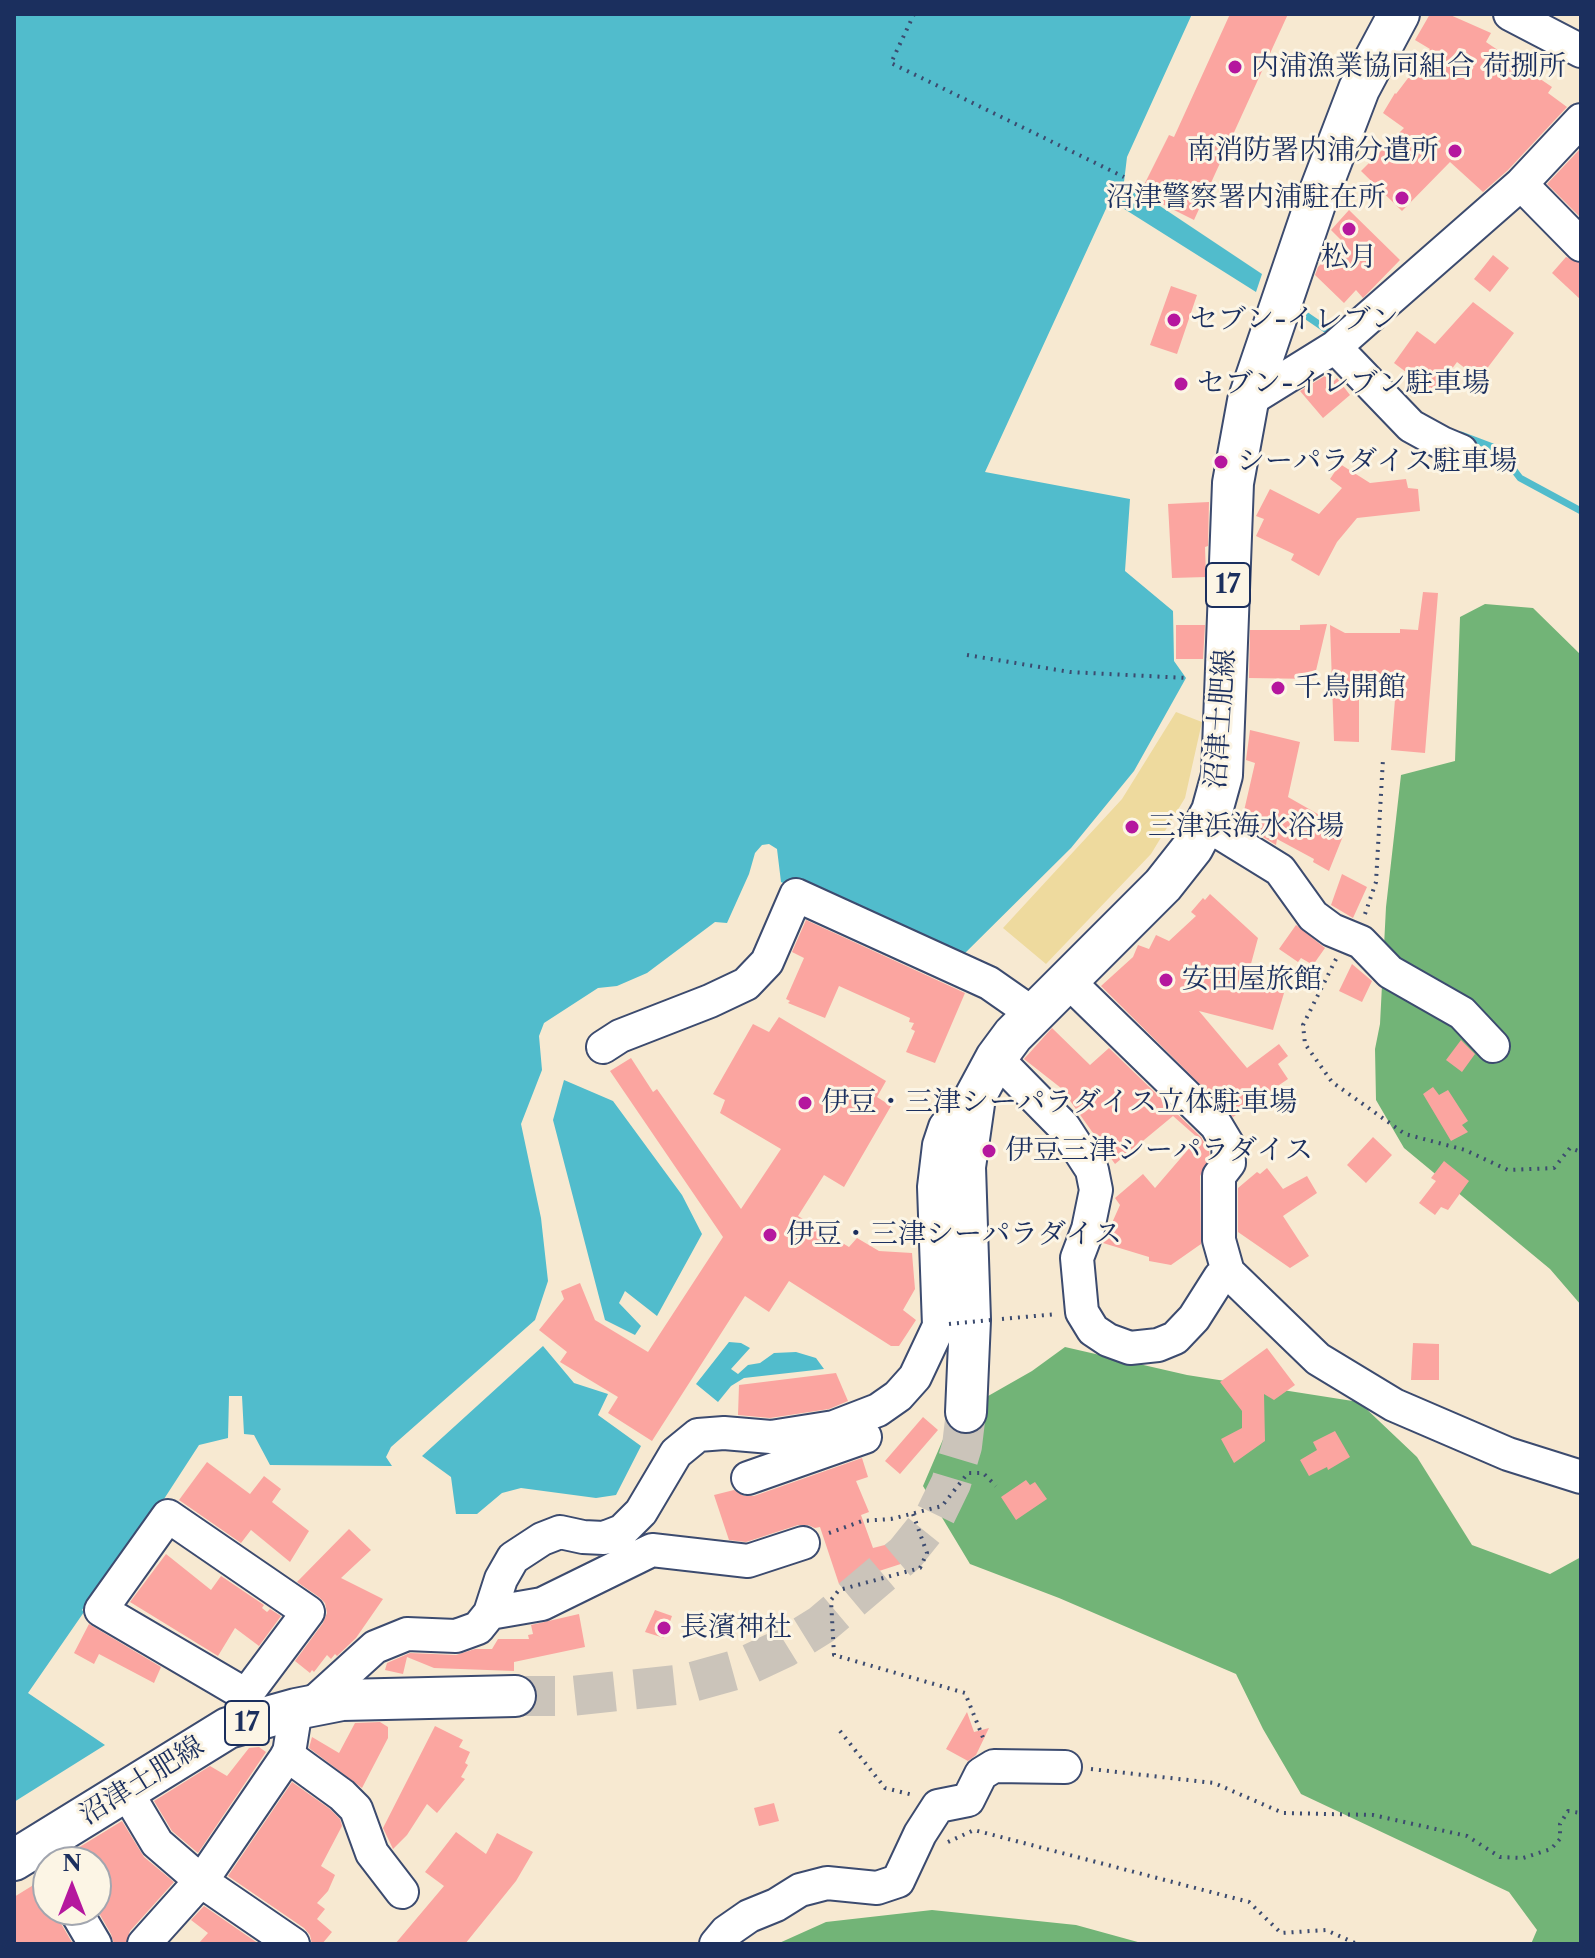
<!DOCTYPE html>
<meta charset="utf-8">
<style>
body{margin:0}
#map{position:relative;width:1595px;height:1958px;overflow:hidden;background:#f7e9d1;font-family:"Libre Caslon Text",serif}
canvas{display:block}
.frame{position:absolute;inset:0;border:16px solid #1b2f5e;pointer-events:none}
.north{position:absolute;left:32px;top:1846px;width:80px;height:80px;box-sizing:border-box;background:#fcf5e5;border:2px solid #a2a6af;border-radius:50%;rotate:0deg;font-size:22px;font-weight:700;line-height:32px;text-align:center;color:#1b2f5e}
.north::after{content:'';display:block;margin:auto;width:28px;height:36px;background:#b5179e;clip-path:polygon(50% 0,100% 100%,50% 72%,0 100%)}
</style>
<div id="map">
<canvas width="1595" height="1958"></canvas>
<div class="frame"></div>
<div class="north">N</div>
</div>
<script>
const ctx = document.querySelector('canvas').getContext('2d');
ctx.lineJoin = 'round';
function fillPath(path, color) { ctx.fillStyle = color; ctx.fill(path, 'evenodd'); }
const toPath = rows => new Path2D(rows.map(r => 'M' + r).join(''));
function stroke(path, color, width, dash) { ctx.strokeStyle = color; ctx.lineWidth = width; ctx.lineCap = dash ? 'butt' : 'round'; ctx.setLineDash(dash || []); ctx.stroke(path); }
function write(font, color, halo, rows, align = 'center') {
  ctx.font = font + ' "Libre Caslon Text","Noto Serif JP",serif'; ctx.lineWidth = 6; ctx.setLineDash([]); ctx.textBaseline = 'middle'; ctx.strokeStyle = halo; ctx.fillStyle = color; for (const [text, x, y, turn = 0] of rows) {
    ctx.save(); ctx.translate(x, y); ctx.rotate((+turn || 0) * Math.PI / 180); ctx.textAlign = isNaN(turn) ? turn : align; if (halo) ctx.strokeText(text, 0, 0); ctx.fillText(text, 0, 0); ctx.restore();
  }
}
fillPath(toPath([
 [1485,604,1533,608,1581,655,1581,1305,1550,1269,1404,1148,1376,1100,1375,1049,1380,1024,1386,907,1401,775,1455,761,1460,617],
 [1065,1347,1187,1375,1359,1402,1417,1457,1472,1545,1550,1574,1581,1557,1581,1944,1531,1944,1537,1930,1509,1892,1301,1794,1263,1729,1236,1674,1059,1598,970,1564,923,1486,953,1416,1032,1371],
 [932,1910,1076,1925,1145,1944,777,1944,826,1922]
]), '#72b477');
fillPath(toPath([
 [1176,712,1202,722,1185,798,1151,854,1046,964,1003,928,1122,799]
]), '#eeda9e');
fillPath(toPath([
 [14,14,1192,14,1127,157,1124,182,1262,274,1256,292,1110,200,985,472,1130,499,1125,571,1173,611,1174,661,1186,678,1134,771,1071,848,956,962,781,882,777,849,769,844,762,845,755,853,749,874,727,923,715,922,647,973,617,986,598,988,544,1023,539,1036,542,1070,521,1124,541,1218,548,1281,535,1320,391,1447,386,1457,392,1466,270,1465,254,1435,244,1434,242,1396,229,1396,228,1438,199,1445,164,1499,158,1503,103,1579,82,1610,84,1612,28,1693,105,1745,14,1802],
 [564,1080,613,1101,682,1195,702,1234,657,1316,625,1291,619,1303,641,1326,635,1335,605,1320,553,1120],
 [729,1342,741,1343,750,1348,731,1369,738,1374,748,1365,760,1363,774,1353,796,1352,816,1358,824,1369,744,1378,731,1386,718,1402,696,1384],
 [543,1346,574,1383,608,1394,598,1415,641,1446,616,1495,596,1498,521,1488,502,1493,477,1514,456,1514,451,1477,422,1456]
]), '#51bccc');
stroke(toPath([
 [1301,312,1333,334],
 [1461,435,1498,449,1520,478,1581,511]
]), '#51bccc', 7);
fillPath(toPath([
 [1230,14,1288,14,1194,220,1140,193,1169,135,1174,137],
 [1430,14,1448,14,1491,33,1486,42,1552,87,1548,93,1567,107,1508,170,1483,192,1450,162,1402,211,1361,171,1404,128,1383,113,1395,93,1396,94,1430,49,1415,40],
 [1581,148,1581,218,1547,184],
 [1349,210,1400,260,1363,298,1356,290,1344,303,1315,275,1318,267,1343,242,1331,230],
 [1493,255,1509,268,1490,292,1474,279],
 [1566,257,1581,263,1581,300,1552,273],
 [1171,286,1197,295,1177,354,1150,345],
 [1473,302,1514,333,1479,379,1457,362,1434,393,1394,363,1417,331,1435,344],
 [1328,374,1334,381,1337,378,1350,395,1323,418,1300,391],
 [1340,464,1370,483,1406,479,1408,488,1418,489,1420,511,1357,518,1337,542,1319,576,1291,560,1294,554,1256,536,1264,519,1256,516,1270,489,1319,514,1342,488,1330,479],
 [1209,502,1208,546,1205,547,1206,577,1172,578,1168,504],
 [1423,592,1438,593,1425,753,1391,750,1397,674,1359,674,1359,742,1334,741,1330,625,1345,633,1400,633,1400,629,1418,630],
 [1327,624,1314,679,1249,678,1250,630,1300,630,1300,625],
 [1176,625,1205,625,1203,659,1176,659],
 [1250,730,1300,742,1288,797,1323,817,1321,820,1343,836,1329,871,1313,862,1314,859,1277,839,1276,845,1241,824,1255,763,1246,760],
 [1342,874,1367,887,1353,918,1331,905],
 [1210,894,1258,938,1246,982,1284,993,1273,1030,1199,1011,1247,1068,1279,1044,1288,1056,1278,1064,1288,1079,1263,1096,1252,1086,1260,1099,1233,1117,1101,986,1133,957,1138,945,1149,949,1156,935,1169,941,1196,916,1191,912,1203,898,1205,900],
 [806,920,965,993,935,1063,906,1052,915,1031,911,1029,914,1023,909,1022,910,1018,839,986,825,1018,788,1003,790,1001,786,999,804,958,792,952],
 [1296,925,1325,948,1313,965,1301,958,1298,962,1279,949],
 [1352,964,1372,981,1362,1002,1339,991],
 [779,1017,886,1081,877,1097,891,1106,844,1187,824,1175,798,1216,849,1247,857,1238,879,1251,912,1253,915,1289,903,1310,916,1320,899,1346,891,1346,789,1281,769,1312,745,1296,652,1441,608,1413,618,1397,560,1362,567,1352,539,1330,564,1299,561,1291,580,1283,595,1320,648,1352,723,1237,610,1071,631,1058,653,1092,657,1089,741,1209,781,1149,720,1113,725,1100,713,1094,753,1024,769,1032],
 [1052,1028,1090,1065,1109,1048,1201,1137,1209,1151,1210,1157,1200,1176,1201,1244,1171,1265,1149,1261,1149,1257,1103,1243,1120,1205,1115,1198,1143,1174,1155,1188,1198,1138,1173,1116,1115,1164,1061,1088,1024,1059],
 [1461,1040,1475,1054,1462,1072,1446,1060],
 [1433,1087,1439,1095,1448,1090,1468,1121,1462,1125,1468,1132,1451,1141,1423,1094],
 [1373,1137,1392,1155,1366,1183,1347,1165],
 [1444,1161,1469,1181,1448,1210,1441,1207,1435,1215,1419,1203,1436,1181,1431,1178],
 [1267,1168,1283,1189,1307,1176,1317,1193,1283,1216,1309,1256,1290,1268,1238,1232,1238,1188,1257,1172,1260,1174],
 [1413,1343,1439,1344,1439,1380,1411,1380],
 [1267,1348,1295,1385,1274,1400,1264,1394,1265,1441,1234,1463,1221,1439,1242,1428,1242,1411,1220,1382],
 [836,1373,848,1401,829,1409,770,1418,738,1415,739,1385],
 [923,1417,938,1430,900,1474,885,1461],
 [1335,1431,1350,1457,1328,1470,1327,1467,1309,1476,1300,1460,1317,1450,1313,1442],
 [862,1458,868,1477,856,1481,869,1512,861,1515,873,1548,908,1539,913,1560,839,1584,820,1527,815,1528,808,1525,798,1525,746,1542,729,1540,714,1495,734,1490,744,1496,754,1496],
 [207,1462,250,1494,264,1476,281,1489,272,1502,309,1531,290,1562,251,1530,241,1543,179,1500],
 [1026,1480,1030,1485,1035,1482,1047,1499,1016,1520,1001,1497],
 [349,1529,371,1550,341,1578,383,1599,356,1638,337,1656,335,1654,331,1659,327,1655,314,1672,312,1670,310,1673,295,1661,323,1623,327,1613,325,1603,319,1597,297,1582],
 [166,1554,211,1590,221,1576,264,1605,262,1608,267,1612,270,1609,281,1616,259,1646,235,1628,218,1656,130,1602],
 [655,1610,672,1616,664,1638,645,1632],
 [579,1614,585,1647,514,1662,514,1671,434,1668,407,1657,403,1674,385,1670,387,1663,410,1653,456,1655,475,1649,492,1649,498,1639,529,1639,528,1635,533,1634,531,1625],
 [89,1624,161,1667,154,1683,99,1654,94,1664,74,1653],
 [967,1712,974,1732,989,1728,976,1755,968,1761,946,1749],
 [380,1722,388,1727,388,1738,362,1788,309,1748,312,1737,339,1753,355,1723],
 [435,1726,463,1740,459,1747,470,1752,465,1763,468,1765,461,1777,465,1779,437,1813,427,1804,407,1835,393,1849,383,1828],
 [259,1747,266,1752,198,1853,172,1831,154,1801,210,1766,227,1776,249,1748],
 [292,1782,330,1809,340,1819,342,1826,321,1866,335,1875,328,1891,317,1903,325,1909,317,1919,332,1932,322,1944,312,1944,310,1935,304,1928,228,1876],
 [774,1803,779,1821,759,1826,754,1808],
 [122,1821,144,1857,174,1882,130,1931,126,1944,114,1944,111,1934,96,1908,96,1862,55,1862],
 [456,1832,486,1854,497,1833,533,1852,516,1881,465,1944,395,1944,444,1886,425,1872],
 [48,1876,48,1910,56,1910,59,1920,73,1944,14,1944,14,1897],
 [204,1906,259,1944,198,1944,208,1933,191,1920]
]), '#fba5a0');
stroke(toPath([
 [515,1696,571,1696,685,1684,739,1669,784,1648,821,1625,905,1554,934,1518,951,1483,962,1446,966,1412]
]), '#cbc4ba', 40, [40, 20]);
const minor = toPath([
 [1510,14,1581,51],
 [1521,184,1581,245],
 [1335,347,1411,426,1442,443,1461,451],
 [1248,401,1335,347,1521,184,1581,120],
 [1207,825,1280,870,1313,916,1332,930,1361,942,1390,972,1462,1013,1493,1046],
 [1067,980,1216,1125,1228,1145,1229,1163,1219,1176,1219,1240,1228,1272],
 [603,1047,620,1036,710,1001,746,984,767,962,796,895,989,983,1032,1013],
 [996,1058,1064,1127,1092,1170,1096,1190,1088,1229,1077,1258,1082,1312,1093,1330,1108,1340,1130,1348,1158,1345,1175,1338,1194,1318,1220,1277,1228,1272,1318,1359,1394,1405,1508,1454,1581,1477],
 [748,1478,865,1437],
 [490,1613,542,1604,652,1550,748,1561,803,1543],
 [246,1695,101,1610,168,1516,308,1612,246,1695,250,1722],
 [310,1706,375,1647,407,1634,456,1636,478,1628,490,1613,501,1579,513,1558,542,1539,560,1532,583,1537,604,1538,622,1531,641,1512,676,1453,698,1435,724,1433,771,1437,834,1427,878,1410,898,1396,915,1377,939,1326,934,1187,939,1145,945,1127,956,1113,975,1097],
 [287,1755,342,1795,356,1809,372,1853,402,1892],
 [126,1791,157,1843,201,1881,293,1944],
 [75,1910,95,1944],
 [144,1944,205,1876,289,1753,296,1709],
 [716,1944,726,1932,749,1916,776,1905,800,1890,827,1883,877,1888,898,1881,920,1834,938,1806,968,1800,981,1774,994,1766,1065,1767]
]);
const major = toPath([
 [966,1412,970,1320,965,1167,975,1097,996,1058,1013,1035,1163,885,1193,847,1212,811,1222,775,1233,483,1248,401,1315,204,1359,89,1399,14],
 [14,1860,228,1728,296,1709,342,1700,515,1696]
]);
stroke(minor, '#3c4b6f', 36);
stroke(major, '#3c4b6f', 44);
stroke(toPath([
 [914,14,891,63,1124,177],
 [967,655,1070,672,1186,678],
 [1365,914,1376,882,1383,759],
 [1336,959,1303,1025,1305,1044,1332,1082,1405,1134,1465,1150,1508,1170,1554,1168,1570,1148,1581,1152],
 [1002,1319,1057,1314],
 [913,1514,927,1553,920,1568,839,1590,831,1600,834,1655,965,1693,984,1740],
 [829,1533,862,1521,891,1519,942,1506,968,1473,983,1473,996,1486],
 [840,1731,885,1788,913,1795],
 [1091,1769,1214,1783,1283,1813,1373,1815,1467,1836,1500,1857,1523,1858,1551,1849,1560,1839,1560,1824,1568,1811,1581,1813],
 [948,1842,974,1830,1249,1902,1281,1933,1326,1930,1357,1944]
]), '#3c4b6f', 4, [2, 6]);
stroke(minor, '#fff', 32);
stroke(major, '#fff', 40);
stroke(toPath([
 [949,1324,991,1320]
]), '#3c4b6f', 4, [2, 6]);
for (const [x, y, r, color] of [
 [1235,67,8,"#b5179e"],
 [1455,151,8,"#b5179e"],
 [1402,198,8,"#b5179e"],
 [1349,229,8,"#b5179e"],
 [1174,320,8,"#b5179e"],
 [1181,384,8,"#b5179e"],
 [1221,462,8,"#b5179e"],
 [1278,688,8,"#b5179e"],
 [1132,827,8,"#b5179e"],
 [1166,980,8,"#b5179e"],
 [805,1103,8,"#b5179e"],
 [989,1151,8,"#b5179e"],
 [770,1235,8,"#b5179e"],
 [664,1628,8,"#b5179e"]
]) { const dot = new Path2D(); dot.arc(x, y, r, 0, 2 * Math.PI); ctx.fillStyle = color; ctx.fill(dot); stroke(dot, '#fcf5e5', 3); }
for (const [x, y, w] of [
 [1228,585,44],
 [247,1723,44]
]) { const box = new Path2D(); box.roundRect(x - w / 2, y - 22, w, 44, 6); ctx.fillStyle = '#fcf5e5'; ctx.fill(box); stroke(box, '#1b2f5e', 2); }
write('bold 26px', '#1b2f5e', null, [
 ["17",1228,585],
 ["17",247,1723]
]);
write('28px', '#1b2f5e', '#fcf5e5', [
 ["内浦漁業協同組合 荷捌所",1251,67],
 ["南消防署内浦分遣所",1439,151,"right"],
 ["沼津警察署内浦駐在所",1386,198,"right"],
 ["松月",1349,258,"center"],
 ["セブン-イレブン",1190,320],
 ["セブン-イレブン駐車場",1197,384],
 ["シーパラダイス駐車場",1237,462],
 ["千鳥開館",1294,688],
 ["三津浜海水浴場",1148,827],
 ["安田屋旅館",1182,980],
 ["伊豆・三津シーパラダイス立体駐車場",821,1103],
 ["伊豆三津シーパラダイス",1005,1151],
 ["伊豆・三津シーパラダイス",786,1235],
 ["長濱神社",680,1628]
], 'left');
write('28px', '#1b2f5e', '#fcf5e5', [
 ["沼津土肥線",1221,719,-86],
 ["沼津土肥線",142,1781,-32]
]);
</script>
